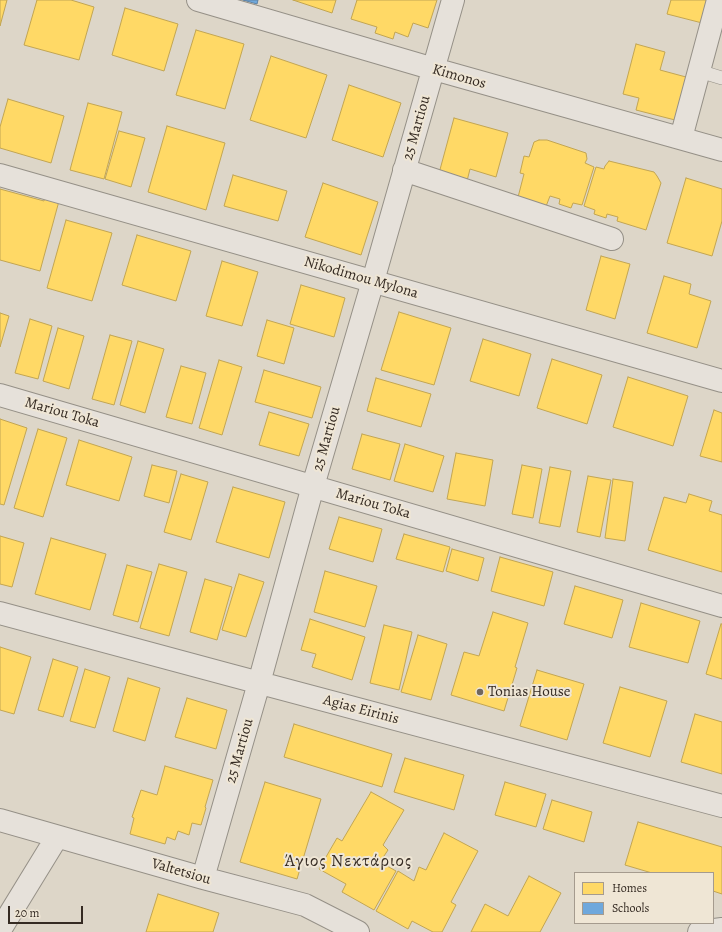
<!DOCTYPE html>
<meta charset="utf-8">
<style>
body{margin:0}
#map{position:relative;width:722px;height:932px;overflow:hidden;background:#ddd6c8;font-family:Alegreya,serif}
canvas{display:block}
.legend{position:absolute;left:574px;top:872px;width:140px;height:52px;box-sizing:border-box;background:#efe6d5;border:1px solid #a59b8e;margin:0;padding:5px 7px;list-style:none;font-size:12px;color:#352b23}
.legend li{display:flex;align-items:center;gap:8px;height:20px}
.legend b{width:20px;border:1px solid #a59b8e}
.scale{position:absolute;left:8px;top:906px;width:75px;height:18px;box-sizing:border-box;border:2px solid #352b23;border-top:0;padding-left:5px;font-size:12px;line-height:14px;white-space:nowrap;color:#352b23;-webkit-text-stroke:3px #efe6d5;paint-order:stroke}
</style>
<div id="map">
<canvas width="722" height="932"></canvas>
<ul class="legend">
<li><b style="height:11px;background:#ffd966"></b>Homes</li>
<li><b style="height:11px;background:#6fa8dc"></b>Schools</li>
</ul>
<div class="scale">20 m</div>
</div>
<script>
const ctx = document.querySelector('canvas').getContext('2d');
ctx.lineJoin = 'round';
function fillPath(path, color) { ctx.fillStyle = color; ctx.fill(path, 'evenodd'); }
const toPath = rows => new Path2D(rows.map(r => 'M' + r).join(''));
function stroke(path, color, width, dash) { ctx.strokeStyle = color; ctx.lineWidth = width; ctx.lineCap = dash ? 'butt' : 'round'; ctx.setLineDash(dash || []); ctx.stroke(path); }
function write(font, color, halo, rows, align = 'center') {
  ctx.font = font + ' Alegreya,serif'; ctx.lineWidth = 4; ctx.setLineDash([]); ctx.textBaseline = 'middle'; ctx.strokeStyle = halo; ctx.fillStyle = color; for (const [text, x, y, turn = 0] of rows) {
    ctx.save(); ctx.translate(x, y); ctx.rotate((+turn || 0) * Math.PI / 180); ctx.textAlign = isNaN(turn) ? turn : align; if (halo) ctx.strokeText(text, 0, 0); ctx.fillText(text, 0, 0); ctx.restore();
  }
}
const homes = toPath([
 [0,0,7,0,0,26,0,0],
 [37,0,71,0,94,7,79,60,24,45,37,0],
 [293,0,336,0,332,13,293,0],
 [357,0,437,0,428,28,413,23,408,37,395,32,393,39,375,33,377,27,351,19,357,0],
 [671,0,716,0,710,25,667,14,671,0],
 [125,8,178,24,164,71,112,55,125,8],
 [196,30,244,44,225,109,176,95,196,30],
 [636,44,665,52,660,70,686,77,675,120,636,110,639,98,623,94,636,44],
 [271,56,327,75,306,138,250,120,271,56],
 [349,85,401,103,383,157,332,140,349,85],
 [8,99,64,116,51,163,0,148,0,127,8,99],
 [88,103,122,112,104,179,70,170,88,103],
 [454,118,508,133,496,177,470,169,466,185,438,177,454,118],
 [167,126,225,143,206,210,148,192,167,126],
 [119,131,145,138,131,187,105,179,119,131],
 [539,140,547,140,586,153,587,159,585,163,594,167,582,205,573,203,571,208,559,204,560,199,550,196,545,209,517,201,524,174,520,173,524,156,529,157,534,142,539,140],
 [609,161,654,172,657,176,661,183,646,230,617,221,618,217,607,214,606,218,594,214,595,210,584,206,596,167,604,169,605,166,609,161],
 [233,175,287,191,278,221,224,206,233,175],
 [686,178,722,189,722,221,712,256,667,243,686,178],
 [323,183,378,202,361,255,305,237,323,183],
 [0,189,44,201,45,197,59,201,40,271,0,260,0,189],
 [66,220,112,233,92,301,47,288,66,220],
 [137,235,191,251,176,301,122,285,137,235],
 [601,256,630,264,615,319,586,310,601,256],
 [222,261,258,272,242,326,206,316,222,261],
 [664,276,691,284,689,294,711,301,697,348,647,333,664,276],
 [301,285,345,298,334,337,290,324,301,285],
 [399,312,451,328,434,385,381,370,399,312],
 [0,313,9,316,0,347,0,313],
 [30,319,52,326,38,379,15,373,30,319],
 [267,320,294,328,284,364,257,356,267,320],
 [58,328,84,336,69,389,43,381,58,328],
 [110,335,132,341,114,405,92,399,110,335],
 [483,339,531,354,519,396,470,381,483,339],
 [138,341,164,349,145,413,120,405,138,341],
 [552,359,602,375,587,424,537,408,552,359],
 [219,360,242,367,222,435,199,428,219,360],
 [181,366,206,373,192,424,166,417,181,366],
 [264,370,321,387,312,418,255,402,264,370],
 [628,377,688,396,673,446,613,427,628,377],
 [376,378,431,394,421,427,367,411,376,378],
 [714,410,722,413,722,462,700,456,714,410],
 [269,412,309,424,299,456,259,445,269,412],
 [0,419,27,428,4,505,0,504,0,419],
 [38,429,67,438,43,517,14,508,38,429],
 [362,434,400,444,390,480,352,469,362,434],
 [79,440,132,457,119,501,66,485,79,440],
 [405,444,444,456,433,492,394,481,405,444],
 [456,453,493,460,485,506,447,499,456,453],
 [152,465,177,471,169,503,144,496,152,465],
 [522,465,542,469,533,518,512,514,522,465],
 [550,467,571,471,560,527,539,523,550,467],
 [181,474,208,482,191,540,164,532,181,474],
 [588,476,611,480,600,537,577,532,588,476],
 [613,479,633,482,625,541,605,538,613,479],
 [233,487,285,502,269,558,216,542,233,487],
 [689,494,712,501,709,511,722,515,722,572,648,550,664,497,686,503,689,494],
 [339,517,382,529,373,562,329,549,339,517],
 [404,534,450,547,443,572,396,559,404,534],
 [0,536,24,543,12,587,0,584,0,536],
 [51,538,106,554,90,610,35,594,51,538],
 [452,549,484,558,478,581,446,571,452,549],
 [500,557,553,572,544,606,491,591,500,557],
 [159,564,187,572,169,636,140,628,159,564],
 [127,565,152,572,138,622,113,615,127,565],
 [325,571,377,586,365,627,314,612,325,571],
 [239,574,264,582,246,637,222,630,239,574],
 [205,579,232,587,217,640,190,632,205,579],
 [575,586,623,600,612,638,564,624,575,586],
 [641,603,700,621,688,663,629,647,641,603],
 [493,612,528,623,515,667,517,668,504,711,451,695,464,652,479,656,493,612],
 [310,619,365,637,352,680,312,667,316,654,301,650,310,619],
 [721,624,722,624,722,679,706,674,721,624],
 [384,625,412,632,399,690,370,683,384,625],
 [418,635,447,644,431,700,401,692,418,635],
 [0,647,31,657,14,714,0,710,0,647],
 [53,659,78,667,63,717,38,710,53,659],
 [85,669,110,677,95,728,70,721,85,669],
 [537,670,584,684,567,740,520,726,537,670],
 [128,678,160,688,145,741,113,731,128,678],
 [620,687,667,701,650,757,603,743,620,687],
 [187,698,227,710,216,749,175,737,187,698],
 [695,714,722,722,722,774,681,762,695,714],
 [294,724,392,754,382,787,284,757,294,724],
 [405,758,464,775,454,810,394,792,405,758],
 [165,766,213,780,205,807,206,808,201,825,192,823,189,835,178,831,175,840,167,837,165,844,130,834,134,818,132,817,141,790,157,795,165,766],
 [265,782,321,799,297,879,240,862,265,782],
 [505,782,546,794,536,827,495,815,505,782],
 [371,792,404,810,383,845,388,850,380,862,396,871,374,910,342,892,346,884,319,869,337,838,342,841,371,792],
 [552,800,592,812,584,842,543,829,552,800],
 [638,822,722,847,722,894,713,891,713,873,652,873,625,865,638,822],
 [444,833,478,851,451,902,456,905,442,932,433,932,412,921,408,929,376,911,398,871,414,881,419,867,426,870,444,833],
 [529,876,561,893,540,932,471,932,485,904,508,916,529,876],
 [158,894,219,913,213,932,146,932,158,894]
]);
fillPath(homes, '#ffd966');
stroke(homes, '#c2a552', 1);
const schools = toPath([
 [243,0,258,0,257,4,243,0]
]);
fillPath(schools, '#6fa8dc');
stroke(schools, '#5e82a4', 1);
const service = toPath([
 [699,71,722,78]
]);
const minor = toPath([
 [198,0,434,69,722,150],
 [681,138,718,0],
 [404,170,612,239],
 [0,395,722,606],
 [0,613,230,675,722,806],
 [0,820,203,878,305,905,358,932],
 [203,878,259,683,313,486,373,281,453,0],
 [0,930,57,837],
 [699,932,722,929]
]);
const tertiary = toPath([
 [0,175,722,381]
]);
stroke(service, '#959087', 14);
stroke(minor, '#959087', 24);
stroke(tertiary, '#959087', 24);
stroke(service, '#e6e1da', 13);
stroke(minor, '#e6e1da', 22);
stroke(tertiary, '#e6e1da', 22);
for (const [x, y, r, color] of [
 [480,692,4,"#70675d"]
]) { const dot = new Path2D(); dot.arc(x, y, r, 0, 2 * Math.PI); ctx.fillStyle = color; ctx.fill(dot); stroke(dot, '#efe6d5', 1.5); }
write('15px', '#352b23', '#efe6d5', [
 ["Kimonos",459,77,16],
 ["25 Martiou",417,128,-74],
 ["Nikodimou Mylona",361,278,16],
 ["Mariou Toka",62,413,16],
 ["25 Martiou",327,439,-74],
 ["Mariou Toka",373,504,16],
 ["Agias Eirinis",361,710,15],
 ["25 Martiou",240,751,-74],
 ["Valtetsiou",181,872,16]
]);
write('15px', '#352b23', '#efe6d5', [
 ["Tonias House",488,692]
], 'left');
ctx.letterSpacing = '1px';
write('17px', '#352b23', '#efe6d5', [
 ["Άγιος Νεκτάριος",348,862]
]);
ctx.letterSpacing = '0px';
</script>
